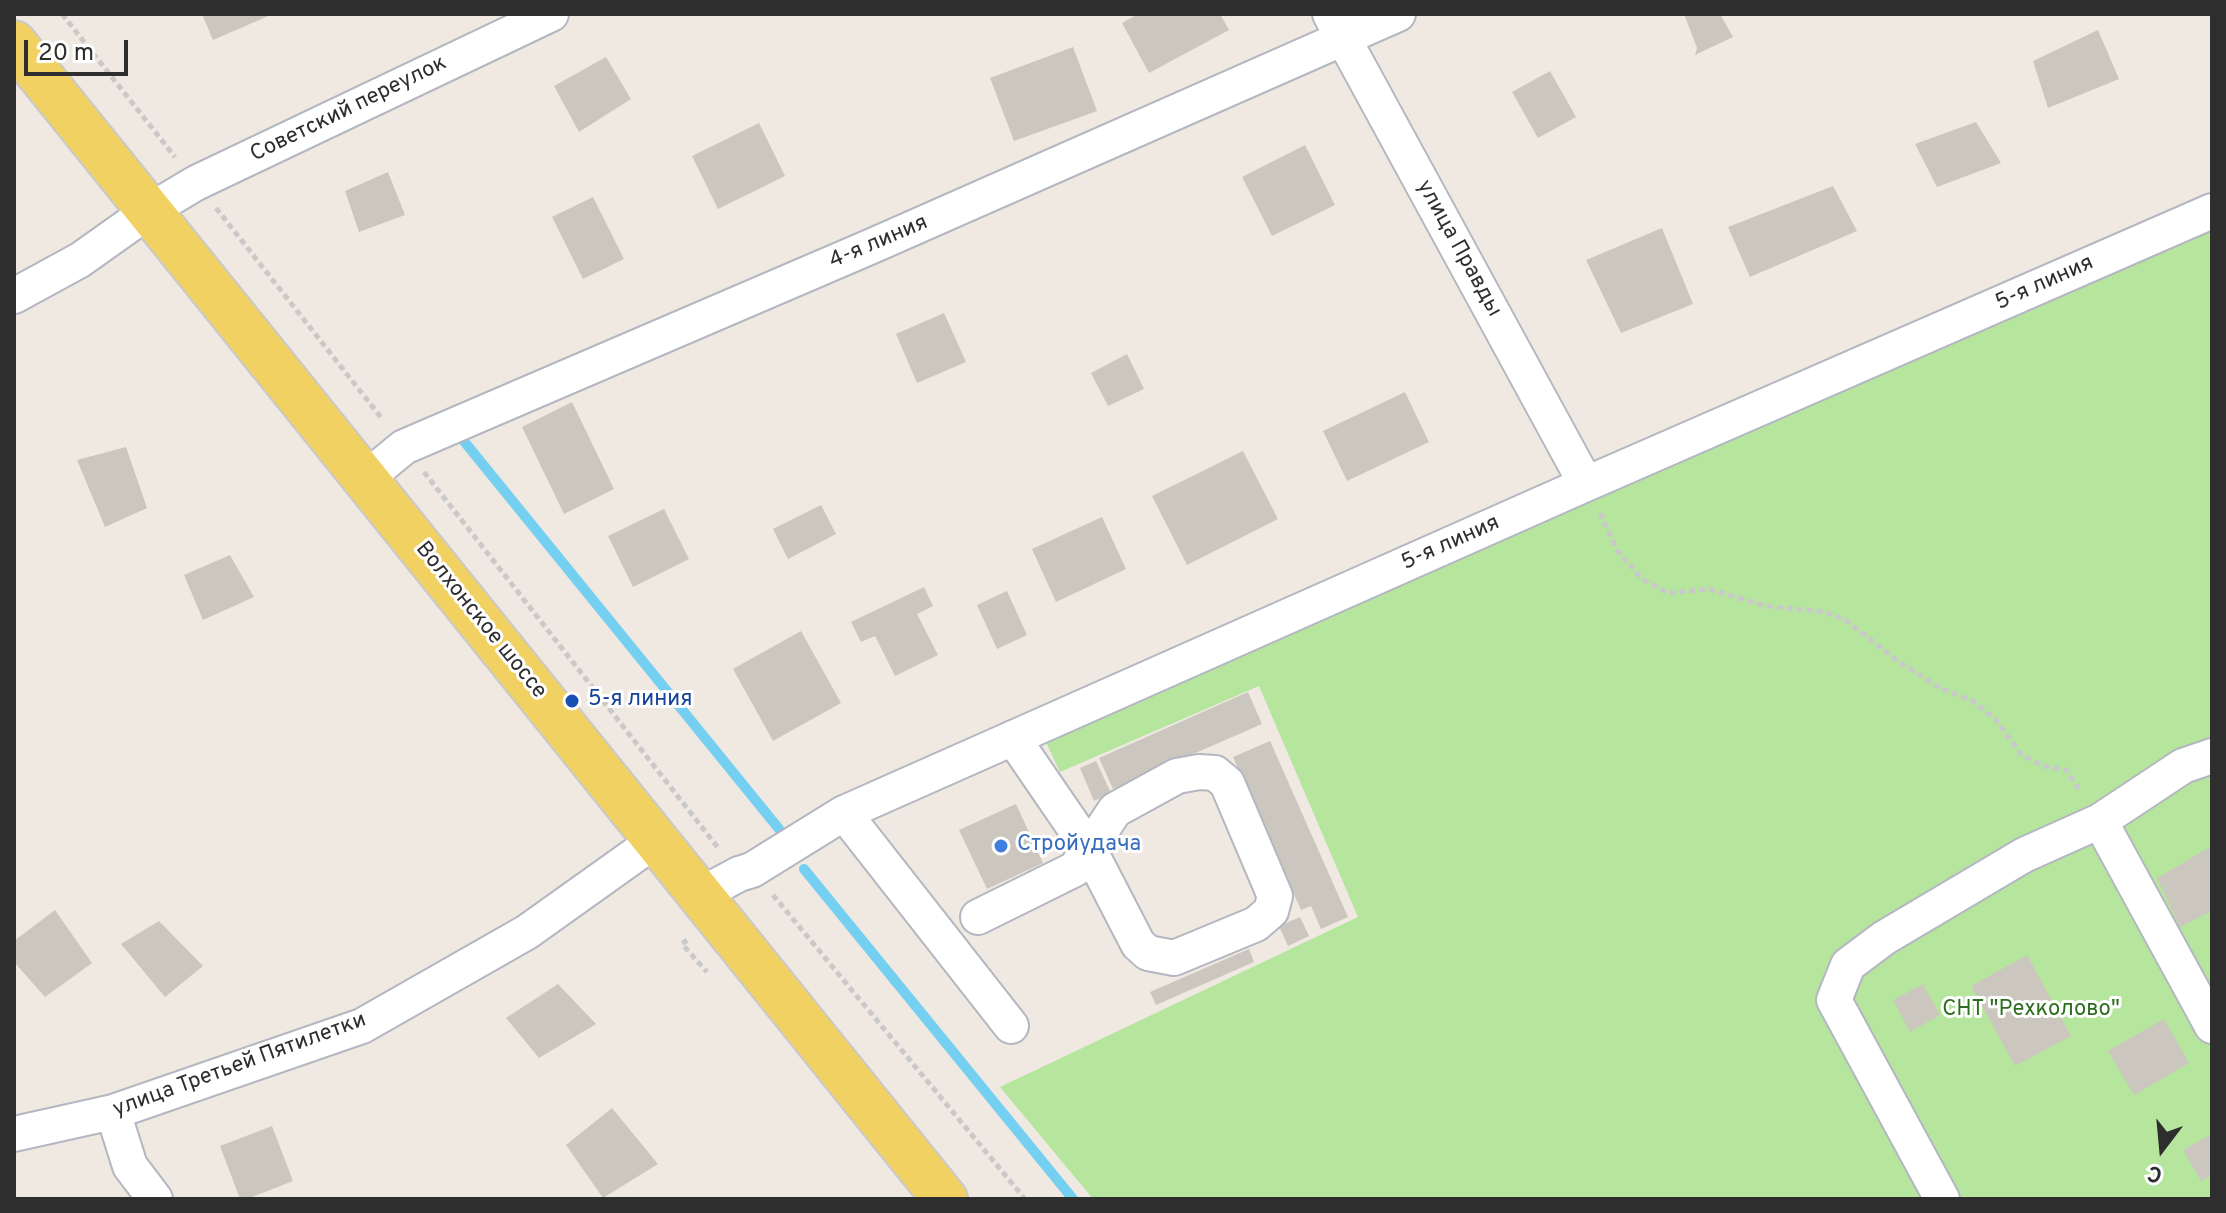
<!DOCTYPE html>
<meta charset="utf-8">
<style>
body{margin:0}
#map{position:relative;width:2226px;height:1213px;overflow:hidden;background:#efe9e1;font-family:Overpass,sans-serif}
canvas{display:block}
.frame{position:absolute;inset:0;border:16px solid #2e2e2e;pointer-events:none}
.north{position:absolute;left:2122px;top:1109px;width:80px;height:80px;-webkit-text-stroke:6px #fff;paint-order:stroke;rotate:196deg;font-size:22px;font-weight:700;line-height:32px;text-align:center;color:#2e2e2e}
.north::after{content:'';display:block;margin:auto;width:28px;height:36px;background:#2e2e2e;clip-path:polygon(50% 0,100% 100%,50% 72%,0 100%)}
.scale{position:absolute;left:24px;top:40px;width:104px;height:36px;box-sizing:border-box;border:4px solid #2e2e2e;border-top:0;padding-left:10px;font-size:24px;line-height:28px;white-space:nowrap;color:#2e2e2e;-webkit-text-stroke:6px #fff;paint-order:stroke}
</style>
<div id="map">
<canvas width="2226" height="1213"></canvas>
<div class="frame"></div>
<div class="north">С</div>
<div class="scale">20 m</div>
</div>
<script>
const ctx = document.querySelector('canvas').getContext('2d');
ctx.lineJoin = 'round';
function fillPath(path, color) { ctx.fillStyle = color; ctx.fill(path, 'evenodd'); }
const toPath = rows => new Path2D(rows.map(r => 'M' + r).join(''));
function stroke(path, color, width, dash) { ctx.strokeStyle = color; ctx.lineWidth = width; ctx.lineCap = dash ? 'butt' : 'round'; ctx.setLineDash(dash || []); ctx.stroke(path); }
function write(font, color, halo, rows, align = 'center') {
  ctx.font = font + ' Overpass,sans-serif'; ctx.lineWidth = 6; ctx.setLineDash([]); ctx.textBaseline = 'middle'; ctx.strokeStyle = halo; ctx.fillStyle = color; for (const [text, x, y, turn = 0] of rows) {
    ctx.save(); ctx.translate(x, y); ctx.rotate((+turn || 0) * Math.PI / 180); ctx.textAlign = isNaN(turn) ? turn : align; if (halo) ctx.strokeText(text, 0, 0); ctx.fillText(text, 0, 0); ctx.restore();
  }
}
fillPath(toPath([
 [2212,229,2212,1199,1093,1199,1000,1087,1358,917,1259,686,1060,772,1044,738]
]), '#b6e59e');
stroke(toPath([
 [463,440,779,829],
 [804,869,1073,1199]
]), '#75cff0', 10);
fillPath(toPath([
 [202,14,273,14,213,40],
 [1138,14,1220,14,1229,30,1149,73,1122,23],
 [1684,14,1720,14,1733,37,1695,55,1697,48],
 [2098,30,2119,79,2048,108,2033,61],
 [1073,47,1097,111,1014,141,990,78],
 [606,57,631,99,579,132,554,86],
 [1550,71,1576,117,1538,138,1512,92],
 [1976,122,2001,163,1937,187,1915,144],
 [759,123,785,176,718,209,692,156],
 [1305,145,1335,205,1272,236,1242,177],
 [388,172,405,215,359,232,345,191],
 [1833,186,1857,231,1750,277,1728,227],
 [593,197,624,259,583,279,552,217],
 [1662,228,1693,304,1621,333,1586,260],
 [944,313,966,362,917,383,896,334],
 [1127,354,1144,389,1108,406,1091,373],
 [1405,392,1429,442,1347,481,1323,431],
 [572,402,614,489,564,514,522,427],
 [126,447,147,508,105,527,77,460],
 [1243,451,1278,519,1187,565,1152,496],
 [821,505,836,534,788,559,773,529],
 [664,509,689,559,633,587,608,536],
 [1102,517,1126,569,1056,602,1032,549],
 [230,555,254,597,203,620,184,575],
 [924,587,933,606,917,614,938,655,895,676,875,636,861,642,851,622],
 [1007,591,1027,635,997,649,977,605],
 [801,631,841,703,773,741,733,669],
 [1248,692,1262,724,1113,789,1099,758],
 [1270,741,1348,917,1321,929,1311,906,1301,910,1233,757],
 [1096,761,1111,793,1094,801,1080,768],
 [1016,804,1043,863,987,889,959,830],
 [2212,846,2212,911,2180,927,2157,878],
 [55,910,92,963,45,997,14,962,14,941],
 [1300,917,1309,936,1288,946,1279,926],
 [159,921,203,966,165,997,121,944],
 [1249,949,1254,962,1156,1005,1150,992],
 [2027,955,2071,1036,2015,1066,1971,986],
 [558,984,596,1024,539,1058,506,1018],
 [1923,984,1940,1015,1910,1032,1893,1000],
 [2164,1019,2189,1063,2134,1095,2108,1051],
 [612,1108,658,1164,603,1198,566,1145],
 [272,1126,293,1181,247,1199,240,1199,220,1146],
 [2212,1134,2212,1175,2201,1181,2183,1150]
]), '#cbc7bf');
const minor = toPath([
 [1330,14,1586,484],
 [14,296,80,260,149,211,196,183,551,14],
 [365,479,404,447,872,246,1398,14],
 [844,813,1011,1026],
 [2100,821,2212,1026],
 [700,895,739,874,752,870,844,813,1586,484,2212,211],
 [978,917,1075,869,1089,849,1115,810,1177,776,1199,772,1215,773,1227,783,1275,896,1271,911,1256,924,1174,958,1148,953,1138,944,1089,849,1013,738],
 [113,1112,130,1166,155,1199],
 [14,1134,113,1112,362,1026,527,932,656,840],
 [1942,1199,1834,1000,1848,965,1884,938,2024,855,2100,821,2183,766,2212,756]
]);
const major = toPath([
 [14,43,945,1199]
]);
stroke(minor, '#b4b7c1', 38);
stroke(major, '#c9c9c9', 48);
stroke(toPath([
 [62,14,175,157],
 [216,208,383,420],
 [424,472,719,849],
 [1600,513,1617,550,1641,578,1668,593,1709,589,1766,606,1824,612,1844,619,1899,662,1940,688,1973,701,1995,719,2021,754,2043,766,2066,770,2081,792],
 [773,895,1025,1199],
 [687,940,682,944,707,972]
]), '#c9c9c9', 5, [6, 4]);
stroke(minor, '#fff', 34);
stroke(major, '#f2d163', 44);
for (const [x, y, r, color] of [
 [572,701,8,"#1a4fb4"],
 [1001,846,8,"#3f7fe0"]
]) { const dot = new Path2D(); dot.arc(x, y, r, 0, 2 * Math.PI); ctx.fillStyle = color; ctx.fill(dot); stroke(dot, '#fff', 3); }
write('22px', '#2e2e2e', '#fff', [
 ["Советский переулок",349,110,-26],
 ["4-я линия",879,243,-23],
 ["улица Правды",1458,249,61],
 ["5-я линия",2045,284,-24],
 ["5-я линия",1451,544,-24],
 ["Волхонское шоссе",480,621,51],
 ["улица Третьей Пятилетки",240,1066,-20]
]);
write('22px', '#164399', '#fff', [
 ["5-я линия",588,701]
], 'left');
write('22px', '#366cbe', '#fff', [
 ["Стройудача",1017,846]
], 'left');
write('22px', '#2c6e1b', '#fff', [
 ["СНТ \"Рехколово\"",2031,1011]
]);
</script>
